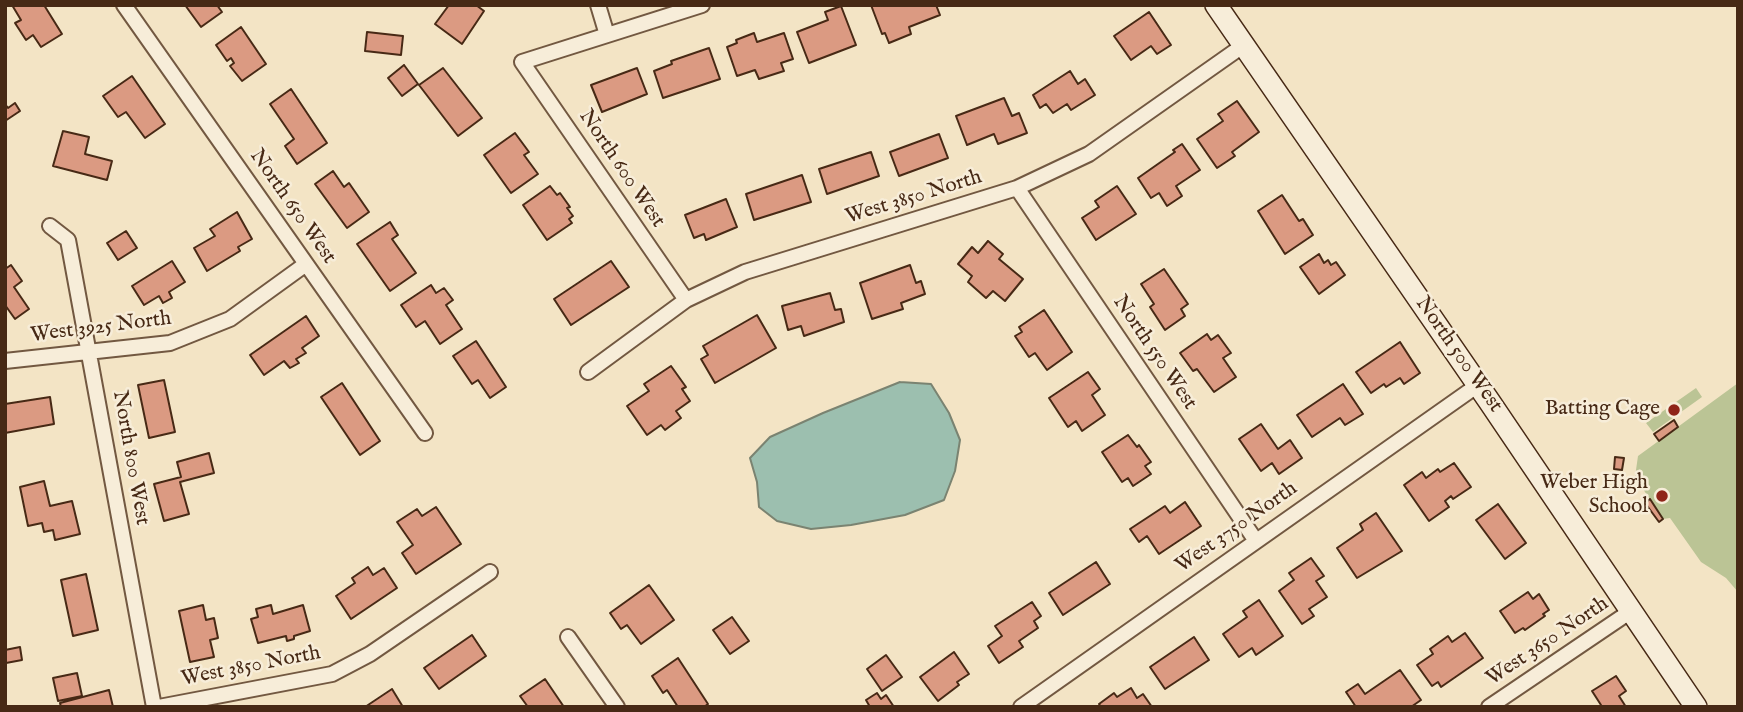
<!DOCTYPE html>
<style>
body{margin:0}
#map{position:relative;width:1743px;height:712px;overflow:hidden;background:#f3e4c5;font-family:"IM FELL English",serif}
canvas{display:block}
.frame{position:absolute;inset:0;border:7px solid #472915;pointer-events:none}
</style>
<div id="map">
<canvas width="1743" height="712"></canvas>
<div class="frame"></div>
</div>
<script>
const ctx = document.querySelector('canvas').getContext('2d');
ctx.lineJoin = 'round';
function fillPath(path, color) { ctx.fillStyle = color; ctx.fill(path, 'evenodd'); }
const toPath = rows => new Path2D(rows.map(r => 'M' + r).join(''));
function stroke(path, color, width, dash) { ctx.strokeStyle = color; ctx.lineWidth = width; ctx.lineCap = dash ? 'butt' : 'round'; ctx.setLineDash(dash || []); ctx.stroke(path); }
function write(font, color, halo, rows, align = 'center') {
  ctx.font = font + ' "IM FELL English",serif'; ctx.lineWidth = 5; ctx.setLineDash([]); ctx.textBaseline = 'middle'; ctx.strokeStyle = halo; ctx.fillStyle = color; for (const [text, x, y, turn = 0] of rows) {
    ctx.save(); ctx.translate(x, y); ctx.rotate((+turn || 0) * Math.PI / 180); ctx.textAlign = isNaN(turn) ? turn : align; if (halo) ctx.strokeText(text, 0, 0); ctx.fillText(text, 0, 0); ctx.restore();
  }
}
fillPath(toPath([
 [1738,383,1738,592,1726,578,1701,562,1670,518,1663,519,1635,477,1638,456],
 [1696,388,1702,397,1653,432,1646,423]
]), '#bbc495');
const water = toPath([
 [900,382,931,384,949,413,960,440,955,471,944,500,905,515,851,525,811,529,777,521,759,507,757,482,750,458,770,437,823,413,900,382]
]);
fillPath(water, '#9cbfaf');
stroke(water, '#7a8371', 2);
const building = toPath([
 [12,5,44,5,62,34,41,47,33,35,26,40,15,23,21,20,12,5],
 [185,5,217,5,222,12,201,27,185,5],
 [449,5,476,5,484,11,462,44,435,24,449,5],
 [871,5,936,5,940,15,909,27,911,34,889,43,885,33,882,34,871,5],
 [841,6,856,45,809,63,797,32,828,20,825,12,841,6],
 [1149,12,1171,45,1157,54,1151,46,1131,60,1114,36,1149,12],
 [241,27,266,64,242,81,230,66,234,63,231,58,227,61,216,45,241,27],
 [367,32,403,36,401,55,365,51,367,32],
 [754,33,757,42,784,33,793,59,781,63,784,71,759,79,755,70,737,76,727,47,737,43,736,40,754,33],
 [709,48,720,79,663,98,654,71,672,64,671,61,709,48],
 [404,65,418,84,402,96,388,78,404,65],
 [443,68,482,118,458,136,419,85,443,68],
 [637,68,647,94,602,112,591,85,637,68],
 [1070,71,1078,84,1085,79,1095,95,1071,110,1067,104,1053,113,1046,104,1040,108,1033,95,1070,71],
 [132,76,165,124,145,138,126,112,118,117,103,96,132,76],
 [291,89,327,143,297,164,285,146,294,139,270,104,291,89],
 [1004,98,1012,116,1019,113,1027,133,998,144,994,134,967,145,956,116,1004,98],
 [1237,101,1259,132,1232,152,1235,156,1217,168,1197,139,1223,121,1218,114,1237,101],
 [15,103,20,111,5,121,5,104,8,108,15,103],
 [63,131,89,137,85,154,112,161,107,180,53,166,63,131],
 [515,133,529,152,524,155,538,174,511,193,484,155,515,133],
 [939,134,948,158,899,176,890,152,939,134],
 [1182,144,1200,170,1176,186,1182,196,1167,206,1159,193,1151,198,1138,178,1175,152,1173,150,1182,144],
 [871,152,879,176,827,194,819,169,871,152],
 [333,171,344,187,349,183,369,212,347,228,315,184,333,171],
 [802,175,811,202,754,220,746,194,802,175],
 [550,186,557,195,560,193,570,207,567,208,573,216,569,219,572,223,547,240,523,205,550,186],
 [1117,186,1136,214,1096,240,1082,218,1099,207,1095,201,1117,186],
 [1282,195,1299,221,1303,219,1313,235,1285,254,1258,211,1282,195],
 [726,199,737,227,706,240,704,234,694,238,685,215,726,199],
 [237,212,252,239,238,247,240,251,207,271,194,248,215,236,210,229,237,212],
 [390,222,398,235,392,239,416,273,390,291,357,244,390,222],
 [126,231,137,248,118,260,107,243,126,231],
 [988,241,1003,254,999,259,1023,279,1005,301,993,291,986,298,968,282,972,276,958,264,972,247,978,253,988,241],
 [1319,254,1324,263,1328,260,1331,265,1336,262,1345,275,1319,294,1300,267,1319,254],
 [172,261,185,282,169,292,172,298,163,303,159,296,144,305,132,286,172,261],
 [611,261,629,287,571,325,554,299,611,261],
 [11,265,22,281,14,287,29,309,15,319,5,305,5,269,11,265],
 [910,265,916,283,921,281,925,294,901,303,903,309,872,319,860,283,910,265],
 [1164,269,1188,304,1181,309,1185,316,1165,330,1150,307,1154,304,1141,284,1164,269],
 [431,285,436,293,444,288,453,300,446,305,462,329,440,344,425,321,416,327,401,305,431,285],
 [830,293,835,310,841,309,844,322,804,336,801,326,788,330,782,306,830,293],
 [1044,310,1072,352,1047,370,1035,353,1029,357,1015,336,1022,332,1019,327,1044,310],
 [757,315,776,348,715,383,701,359,708,355,703,346,757,315],
 [306,316,319,336,302,348,306,353,296,359,299,363,290,368,284,361,264,375,250,355,306,316],
 [1207,334,1211,340,1218,335,1231,353,1223,358,1236,377,1214,392,1197,369,1193,371,1180,353,1207,334],
 [476,341,506,387,490,398,478,380,472,384,453,356,476,341],
 [1400,342,1420,373,1404,384,1400,378,1386,387,1384,384,1371,393,1356,372,1400,342],
 [671,366,686,387,682,389,690,401,676,411,681,418,665,430,661,425,647,435,627,406,649,391,644,384,671,366],
 [1088,372,1100,389,1092,395,1105,415,1082,431,1076,421,1068,427,1049,398,1088,372],
 [164,380,175,432,149,438,138,385,164,380],
 [342,383,380,441,360,455,321,397,342,383],
 [1343,384,1363,414,1345,425,1340,418,1312,437,1297,415,1343,384],
 [50,397,54,424,5,433,5,404,50,397],
 [1674,420,1678,427,1659,441,1654,434,1674,420],
 [1261,424,1278,449,1290,440,1302,458,1279,474,1272,463,1261,471,1239,439,1261,424],
 [1128,435,1137,447,1139,445,1151,462,1145,466,1151,474,1133,486,1128,478,1122,482,1102,452,1128,435],
 [209,453,214,473,180,482,189,514,164,521,154,484,181,477,177,462,209,453],
 [1615,457,1624,458,1622,470,1614,469,1615,457],
 [1454,463,1471,487,1453,499,1451,496,1445,501,1449,507,1429,521,1404,485,1422,472,1426,478,1438,469,1440,472,1454,463],
 [44,481,50,506,72,501,80,534,55,540,53,530,44,532,42,523,28,526,20,487,44,481],
 [1650,499,1663,519,1659,522,1645,503,1650,499],
 [1185,502,1201,526,1159,554,1147,536,1139,542,1130,529,1165,506,1170,513,1185,502],
 [1498,504,1526,543,1505,559,1476,520,1498,504],
 [436,507,461,544,416,574,402,553,413,545,397,522,417,509,422,516,436,507],
 [1376,513,1402,551,1357,578,1337,548,1363,530,1360,524,1376,513],
 [1311,558,1324,576,1316,581,1327,597,1309,609,1314,616,1302,624,1279,591,1294,580,1289,573,1311,558],
 [1096,562,1110,584,1063,615,1049,593,1096,562],
 [368,567,373,575,384,568,397,588,351,619,336,596,355,583,352,578,368,567],
 [86,574,98,630,73,636,61,580,86,574],
 [649,585,674,620,641,644,627,625,621,629,610,613,649,585],
 [1528,592,1533,599,1539,594,1549,610,1543,614,1545,616,1525,630,1523,628,1515,633,1500,611,1528,592],
 [1259,600,1283,636,1256,655,1252,648,1239,657,1223,634,1247,617,1243,611,1259,600],
 [1032,602,1041,616,1034,621,1038,628,1019,641,1023,647,999,663,988,646,1002,636,995,626,1032,602],
 [203,605,206,620,214,618,218,638,210,640,214,657,190,662,179,611,203,605],
 [271,605,273,614,303,605,310,631,294,636,294,639,287,641,286,636,258,643,251,619,258,617,256,609,271,605],
 [732,617,749,641,730,654,713,630,732,617],
 [1465,633,1483,658,1441,687,1438,682,1432,686,1417,665,1433,654,1430,649,1448,636,1452,642,1465,633],
 [472,635,486,656,439,689,424,668,472,635],
 [1194,637,1209,660,1165,689,1150,667,1194,637],
 [20,647,22,660,6,663,5,650,20,647],
 [954,652,969,674,957,682,959,685,938,701,920,677,954,652],
 [886,655,902,677,882,691,867,669,886,655],
 [678,658,708,704,704,707,678,707,667,690,663,693,652,676,678,658],
 [1400,670,1421,700,1411,707,1356,707,1346,692,1358,684,1365,694,1400,670],
 [77,673,82,696,58,701,53,678,77,673],
 [1616,676,1626,691,1619,696,1626,707,1598,707,1601,705,1592,691,1616,676],
 [545,679,564,707,528,707,520,696,545,679],
 [1131,688,1137,698,1143,694,1152,707,1101,707,1099,704,1114,693,1117,697,1131,688],
 [392,689,403,707,365,707,392,689],
 [109,690,113,707,61,707,60,703,109,690],
 [877,693,881,699,886,695,894,707,870,707,866,700,877,693]
]);
fillPath(building, '#db9a82');
stroke(building, '#472915', 2);
const street = toPath([
 [124,5,425,433],
 [598,5,607,35],
 [1017,188,1256,541],
 [50,226,68,240,154,707],
 [686,300,522,62,702,5],
 [5,361,170,343,230,319,306,264],
 [588,372,686,300,745,272,1017,188,1089,154,1244,45],
 [568,637,617,707],
 [159,707,332,674,370,654,490,572],
 [1021,707,1478,385],
 [1489,707,1631,611]
]);
const secondary = toPath([
 [1216,5,1489,401,1696,707]
]);
stroke(street, '#725841', 18);
stroke(secondary, '#472915', 24);
stroke(street, '#f7edd9', 14);
stroke(secondary, '#f7edd9', 21);
for (const [x, y, r, color] of [
 [1674,410,7,"#8f2418"],
 [1662,496,7,"#8f2418"]
]) { const dot = new Path2D(); dot.arc(x, y, r, 0, 2 * Math.PI); ctx.fillStyle = color; ctx.fill(dot); stroke(dot, '#f7edd9', 2.5); }
write('21px', '#472915', '#f7edd9', [
 ["North 600 West",621,169,56],
 ["West 3850 North",914,198,-17],
 ["North 650 West",292,207,55],
 ["West 3925 North",101,328,-7],
 ["North 550 West",1154,353,56],
 ["North 500 West",1458,355,55],
 ["North 800 West",130,458,80],
 ["West 3750 North",1237,528,-35],
 ["West 3650 North",1548,642,-34],
 ["West 3850 North",251,667,-11]
]);
write('21px', '#472915', '#f7edd9', [
 ["Batting Cage",1660,410],
 ["Weber High",1648,484],
 ["School",1648,508]
], 'right');
</script>
